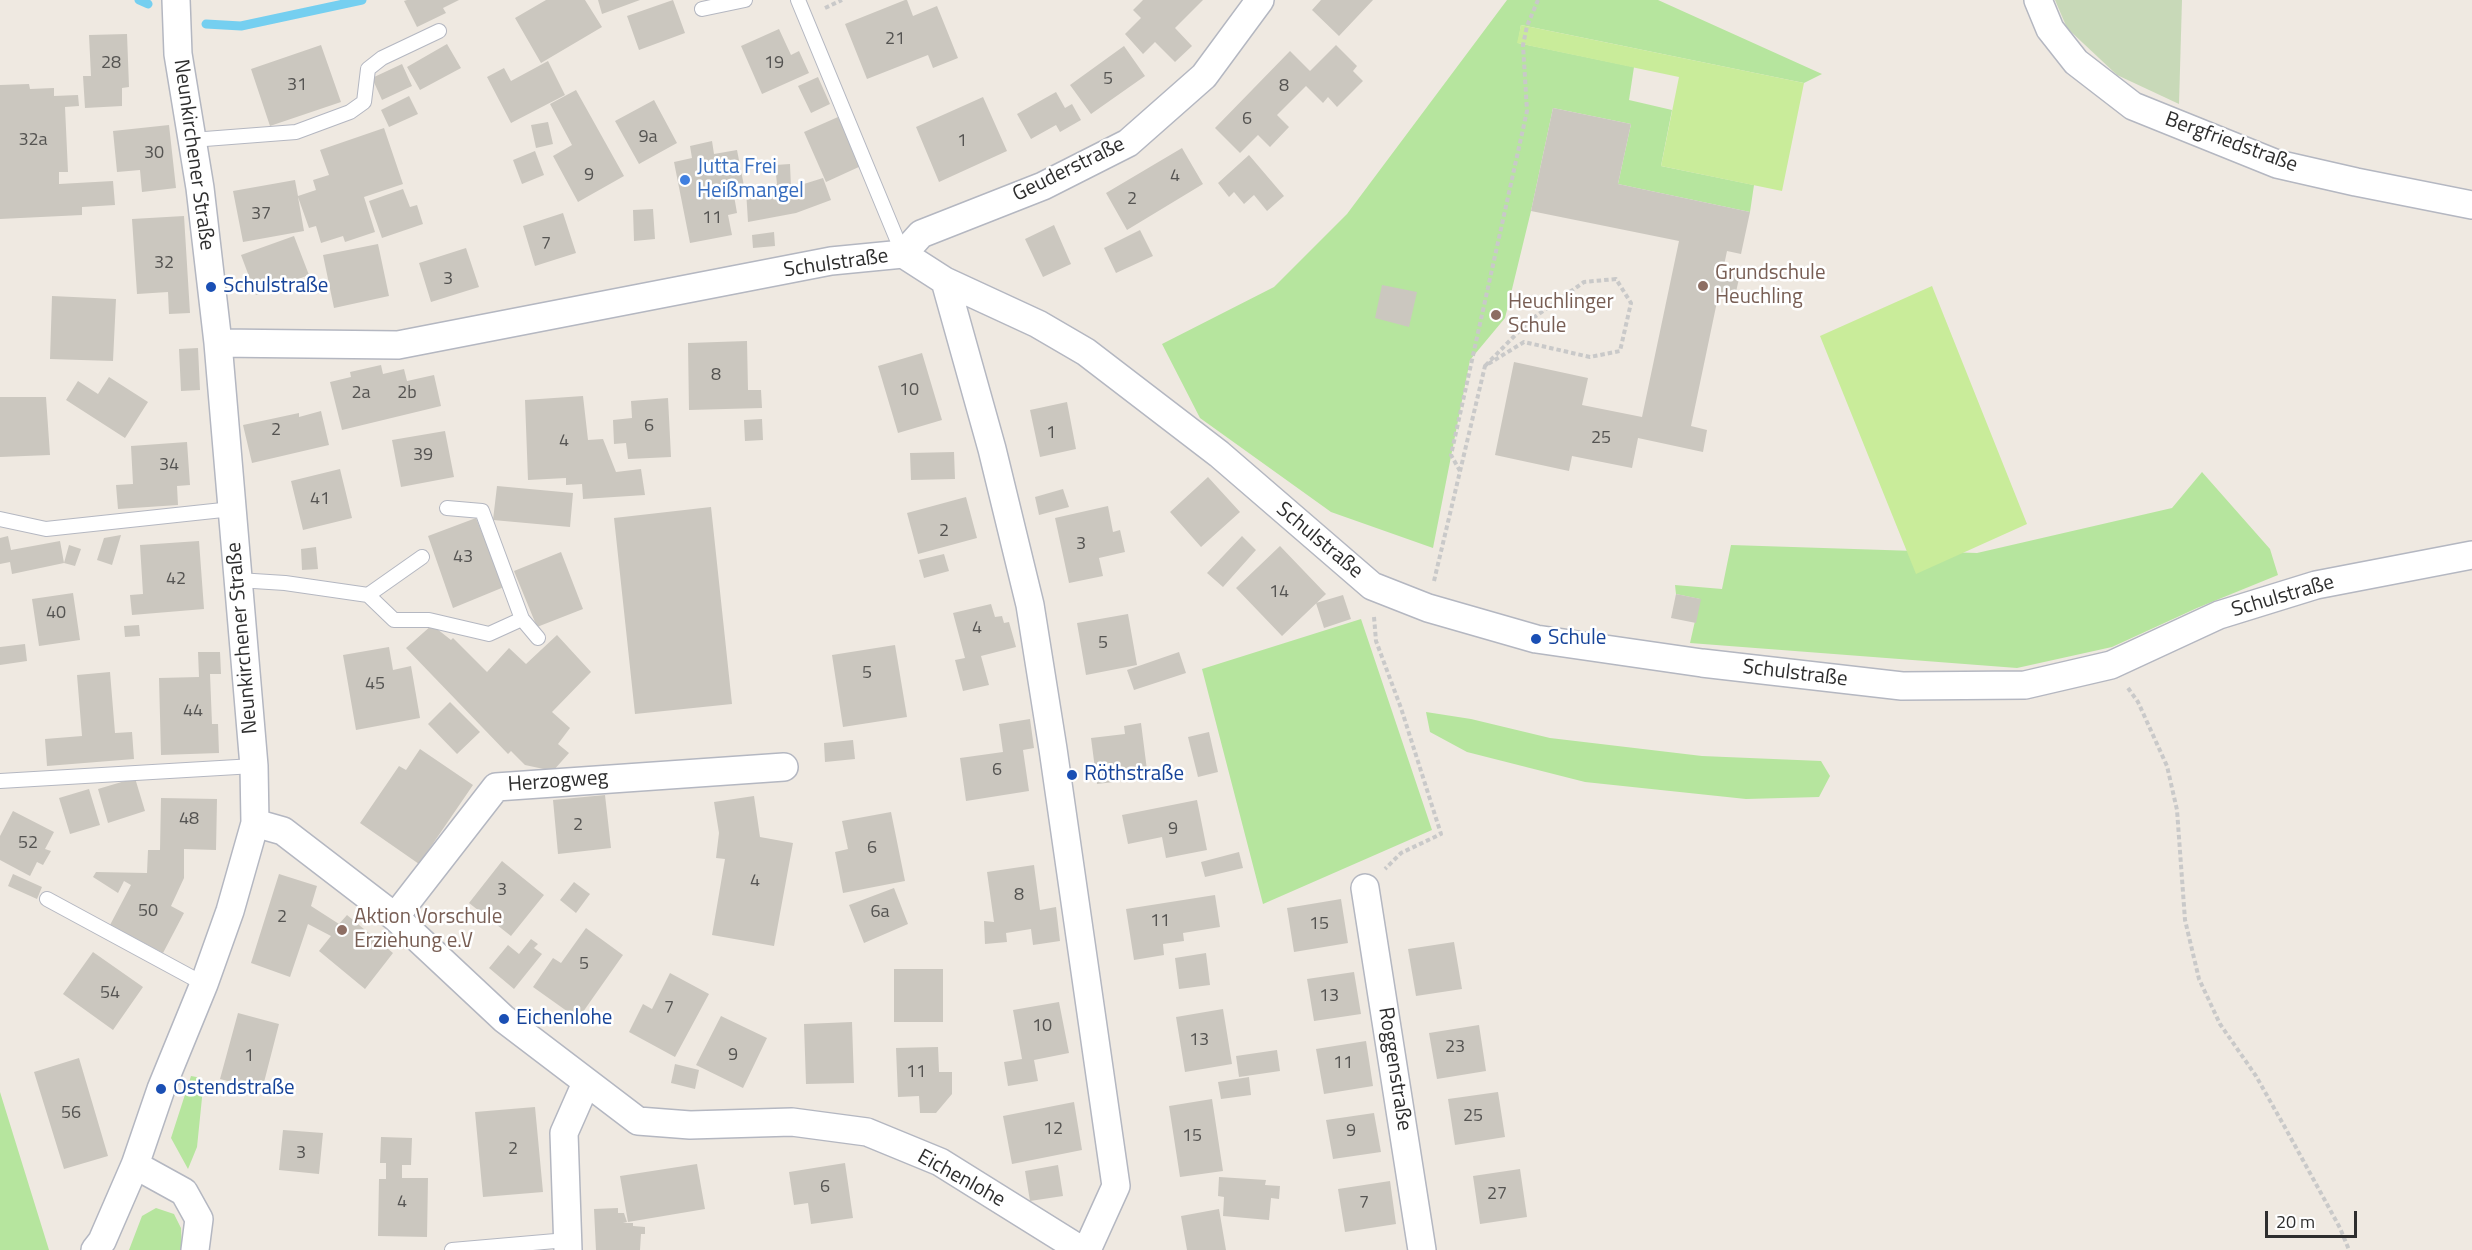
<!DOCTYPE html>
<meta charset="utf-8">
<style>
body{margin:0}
#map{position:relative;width:2472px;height:1250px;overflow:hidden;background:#efe9e1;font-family:"Titillium Web",sans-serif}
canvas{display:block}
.scale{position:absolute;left:2265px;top:1211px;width:92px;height:27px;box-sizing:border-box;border:3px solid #2e2e2e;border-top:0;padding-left:8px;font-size:18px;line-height:21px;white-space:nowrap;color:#2e2e2e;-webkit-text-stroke:4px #fff;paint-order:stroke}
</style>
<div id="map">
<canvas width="2472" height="1250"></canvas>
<div class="scale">20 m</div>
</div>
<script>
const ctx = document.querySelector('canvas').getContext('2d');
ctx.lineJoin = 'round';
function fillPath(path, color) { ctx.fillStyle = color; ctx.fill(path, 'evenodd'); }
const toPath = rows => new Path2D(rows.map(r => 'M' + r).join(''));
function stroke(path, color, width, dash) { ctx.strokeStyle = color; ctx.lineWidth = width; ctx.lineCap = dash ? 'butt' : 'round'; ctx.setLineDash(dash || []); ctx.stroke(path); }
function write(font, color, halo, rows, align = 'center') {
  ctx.font = font + ' "Titillium Web",sans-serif'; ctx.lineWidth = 5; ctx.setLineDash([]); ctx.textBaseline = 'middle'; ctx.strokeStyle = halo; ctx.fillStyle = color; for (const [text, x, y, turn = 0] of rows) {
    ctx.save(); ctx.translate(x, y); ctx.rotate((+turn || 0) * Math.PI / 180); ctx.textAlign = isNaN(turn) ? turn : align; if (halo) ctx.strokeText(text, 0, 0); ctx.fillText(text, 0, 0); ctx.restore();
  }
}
fillPath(toPath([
 [1507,0,1658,0,1822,74,1804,83,1521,25,1518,43,1634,67,1629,100,1672,110,1661,166,1754,185,1750,212,1618,184,1631,124,1553,108,1531,211,1505,318,1470,360,1433,548,1331,512,1200,418,1162,344,1274,287,1347,214],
 [2202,472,2270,549,2278,575,2197,608,2112,647,2017,668,1690,643,1700,599,1676,594,1675,585,1722,589,1731,545,1977,553,2172,508],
 [1361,619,1432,830,1263,904,1202,669],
 [1426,712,1471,719,1550,738,1702,756,1821,761,1830,776,1819,797,1746,799,1585,782,1467,752,1430,732],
 [191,1076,202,1078,203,1088,197,1147,188,1169,171,1138],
 [0,1092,49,1250,0,1250],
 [156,1208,174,1214,181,1228,182,1250,129,1250,142,1216]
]), '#b6e59e');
fillPath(toPath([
 [2055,0,2182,0,2179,104,2117,75,2067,28]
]), '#c8d9b8');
fillPath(toPath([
 [1521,25,1804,83,1782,191,1661,166,1679,77,1517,43],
 [1932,286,2027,524,1916,574,1820,336]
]), '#c9ec9a');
stroke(toPath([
 [139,0,148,4],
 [206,24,241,26,362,0]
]), '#75cff0', 9);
fillPath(toPath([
 [407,0,459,0,443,8,446,13,417,27,404,1],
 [546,0,585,0,602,27,541,63,515,18],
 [598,0,640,0,602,14],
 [673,0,685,33,639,50,627,16],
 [905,0,907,0,913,16,937,6,958,58,933,68,928,55,867,79,845,24],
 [1143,0,1203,0,1175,28,1192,46,1175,62,1155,42,1143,54,1125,34,1141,18,1133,10],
 [1321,0,1373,0,1339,36,1312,10],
 [779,29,791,55,799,51,809,73,762,94,741,46],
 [127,34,129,87,122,88,122,106,85,108,83,76,91,76,89,35],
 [447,44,461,68,420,90,407,67],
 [321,45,341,102,270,126,251,69],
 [1336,45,1357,66,1353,71,1363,81,1337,107,1328,97,1323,103,1306,86,1277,115,1289,127,1270,147,1258,135,1240,153,1215,128,1290,51,1310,71],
 [1124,46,1145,76,1091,114,1070,85],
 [548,61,565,95,511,123,487,77,504,68,511,81],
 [402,64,412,86,382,100,372,78],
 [818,77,830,104,811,113,798,86],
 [29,84,30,89,54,88,54,96,78,95,79,106,65,107,68,172,59,172,59,184,113,181,115,205,82,207,82,215,0,219,0,85],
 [576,90,624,176,578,202,553,156,572,145,550,104],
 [1056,92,1065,108,1072,104,1081,120,1060,132,1056,125,1031,139,1017,114],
 [409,96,418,114,389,127,381,110],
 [983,97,1007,151,939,182,916,127],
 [654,100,677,143,639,164,615,121],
 [1553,108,1631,124,1618,184,1750,212,1741,254,1727,251,1723,270,1740,274,1734,301,1718,297,1691,426,1707,430,1703,452,1638,438,1632,468,1572,456,1569,471,1495,455,1514,362,1588,378,1582,405,1642,417,1679,241,1531,211],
 [838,117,861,166,826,182,804,132],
 [548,122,553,144,536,148,531,125],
 [169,125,176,188,142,192,140,170,117,172,113,131],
 [384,128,403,184,364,197,375,232,345,242,343,236,321,243,316,226,309,228,298,197,304,231,243,242,233,191,295,180,298,196,316,190,313,180,329,175,320,150],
 [712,141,714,154,737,150,744,186,729,189,730,191,733,190,737,213,728,215,732,235,690,243,674,162,692,158,690,146],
 [1182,148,1203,184,1127,230,1106,193],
 [535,151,544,175,522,184,513,160],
 [1249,155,1284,196,1267,211,1254,195,1244,204,1234,192,1229,197,1218,183],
 [790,164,791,188,823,178,831,200,796,213,748,222,746,190,777,184,775,165],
 [403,189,410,207,417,205,423,224,382,238,369,201],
 [653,209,655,239,634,241,633,210],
 [563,213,576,253,535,266,523,226],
 [184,216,190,313,169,314,168,292,137,294,132,219],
 [1054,225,1071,264,1043,277,1025,239],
 [1140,230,1153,256,1116,273,1104,248],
 [774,232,775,246,753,248,752,235],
 [294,236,309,275,256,295,241,255],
 [378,244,389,296,334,308,323,255],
 [466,248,479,287,431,302,419,263],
 [1382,285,1417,292,1409,327,1375,318],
 [52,296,116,299,113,361,50,359],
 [747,341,748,390,761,390,762,408,689,410,688,343],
 [198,348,200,390,181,391,179,349],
 [922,353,942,420,898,433,878,366],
 [381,365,383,374,404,369,407,381,434,375,441,406,342,430,330,382,351,377,350,372],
 [109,377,148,402,125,438,66,400,78,381,98,394],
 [583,396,588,440,603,439,616,472,641,469,645,495,583,499,582,484,566,485,566,478,528,480,525,400],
 [0,397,46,397,50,455,0,457],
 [668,398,671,457,628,459,626,443,614,444,613,420,632,418,631,401],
 [1067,402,1076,449,1040,457,1030,410],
 [321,411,329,445,252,463,243,425,299,413,299,417],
 [762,419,763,440,745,441,744,420],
 [445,431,454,477,401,487,392,440],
 [187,442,190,485,177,486,178,505,118,509,116,485,133,484,131,446],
 [954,452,955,479,911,480,910,453],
 [340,469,352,518,303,530,291,481],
 [1208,477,1240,512,1201,547,1170,512],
 [497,486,573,493,570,527,493,520],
 [1063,489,1069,507,1039,515,1035,497],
 [966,497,977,538,918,554,907,513],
 [1108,506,1113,532,1120,530,1125,552,1099,558,1103,576,1069,583,1055,518],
 [711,507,732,704,635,714,614,518],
 [476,518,504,587,453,608,428,536],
 [121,535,112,565,97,560,104,538],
 [8,536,11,550,60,541,64,563,12,574,10,562,0,564,0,538],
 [1242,536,1256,550,1223,587,1207,573],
 [199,541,204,609,132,615,130,595,143,594,140,545],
 [69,545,81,549,75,566,64,563],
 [1280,546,1326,594,1282,636,1236,588],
 [316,547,318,569,302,570,301,549],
 [561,552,583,609,537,627,514,571],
 [944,554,949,571,924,578,919,560],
 [73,593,80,640,39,646,32,599],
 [1676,594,1701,599,1696,623,1671,618],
 [1343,595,1351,619,1324,628,1316,603],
 [991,604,995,617,1002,616,1004,623,1009,622,1016,647,981,656,989,685,963,691,955,660,965,658,953,613],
 [1128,614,1137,665,1086,675,1077,623],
 [139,625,140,636,125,637,124,626],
 [432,625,451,640,453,638,487,672,509,648,526,664,557,635,591,672,552,712,570,728,558,744,569,753,553,771,525,765,511,751,508,754,406,648],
 [25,644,27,661,0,665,0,647],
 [895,645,907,717,843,727,832,655],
 [389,647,393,670,411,666,420,718,356,730,343,655],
 [198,652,220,652,221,674,210,674,212,724,218,724,219,753,161,755,159,678,199,677],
 [1179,652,1186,673,1134,690,1127,670],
 [110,672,115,733,132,732,134,759,47,766,45,739,82,736,77,675],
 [450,702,480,732,457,754,428,724],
 [1030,719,1034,748,1023,750,1029,791,966,801,960,758,1003,752,999,724],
 [1141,723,1148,778,1097,784,1091,738,1125,734,1124,726],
 [1209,732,1218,772,1198,777,1188,737],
 [853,740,855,759,825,762,824,743],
 [420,749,473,785,419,864,360,823,399,766,406,770],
 [135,778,145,811,108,823,98,789],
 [89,789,100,825,70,834,59,798],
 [605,795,611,848,558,854,553,800],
 [754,796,760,837,793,843,774,946,712,935,725,859,716,858,719,833,714,802],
 [161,798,217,799,216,850,184,849,184,878,171,906,184,913,163,953,110,925,131,885,124,881,118,893,93,877,96,872,147,873,148,850,160,850],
 [1197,800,1207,850,1166,858,1162,837,1128,844,1122,815],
 [13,811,54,832,45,849,51,851,43,865,37,862,30,876,0,860,0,836],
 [891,812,905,881,843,893,835,852,848,849,842,821],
 [1239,852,1243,868,1205,877,1201,862],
 [502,861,544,895,511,936,469,903],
 [1034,865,1040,910,1056,907,1060,941,1033,945,1031,929,1006,933,1007,942,985,944,984,921,994,922,987,872],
 [13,874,42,887,37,899,8,886],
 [279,874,317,886,311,906,339,924,347,915,393,953,365,989,319,951,331,936,308,924,290,977,251,963],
 [574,882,590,894,576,913,560,900],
 [894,888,908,924,864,943,849,905],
 [1215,895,1220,927,1183,933,1184,941,1163,944,1164,955,1134,960,1126,909],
 [1341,899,1348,943,1294,952,1287,908],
 [586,928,623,955,578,1019,533,987,553,958,561,963],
 [531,939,538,944,534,948,542,954,514,989,489,968,508,945,519,954],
 [1454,942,1462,989,1416,996,1408,949],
 [93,952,143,987,113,1030,63,994],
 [1206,953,1210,985,1179,989,1175,958],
 [894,969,943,969,943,1022,894,1022],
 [1354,972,1361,1014,1314,1021,1307,979],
 [670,973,709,994,675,1057,629,1032,643,1004,652,1009],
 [1059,1002,1069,1053,1034,1060,1038,1081,1008,1086,1004,1062,1022,1059,1013,1010],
 [1223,1009,1232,1064,1185,1072,1176,1017],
 [238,1013,279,1024,262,1090,220,1079],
 [721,1016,767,1038,743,1088,696,1065],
 [852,1022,854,1083,806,1084,804,1024],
 [1479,1025,1486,1071,1437,1079,1429,1033],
 [1366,1041,1373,1086,1324,1094,1316,1049],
 [938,1047,939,1072,952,1072,952,1094,936,1113,920,1113,919,1096,898,1097,896,1048],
 [1277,1050,1280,1071,1239,1077,1236,1056],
 [79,1058,108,1156,64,1169,34,1072],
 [675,1064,699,1070,695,1089,671,1083],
 [1249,1077,1251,1095,1221,1099,1218,1082],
 [1498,1092,1505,1137,1455,1145,1448,1099],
 [1212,1099,1223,1171,1180,1177,1169,1106],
 [1074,1102,1082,1150,1012,1164,1003,1116],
 [535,1107,543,1192,483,1197,475,1112],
 [1374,1113,1381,1152,1333,1159,1326,1120],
 [283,1130,323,1133,319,1174,279,1170],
 [381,1137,412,1138,411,1165,402,1165,402,1178,428,1178,427,1237,378,1236,379,1179,386,1179,386,1163,380,1163],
 [845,1163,853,1218,811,1224,808,1203,794,1205,789,1172],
 [697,1164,705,1209,628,1222,620,1176],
 [1058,1165,1063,1196,1030,1201,1025,1171],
 [1520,1169,1527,1217,1480,1224,1473,1176],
 [1219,1177,1266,1180,1265,1185,1280,1186,1279,1199,1271,1198,1269,1220,1223,1216,1224,1197,1218,1196],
 [1390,1181,1396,1224,1345,1232,1338,1189],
 [618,1208,618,1213,624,1213,627,1222,623,1223,633,1223,633,1226,645,1227,645,1234,641,1234,640,1250,596,1250,594,1209],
 [1219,1209,1226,1250,1187,1250,1181,1216]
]), '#cbc7bf');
const service = toPath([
 [798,0,903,254],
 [702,9,745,0],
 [192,140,296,132,350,112,364,102,368,69,382,58,439,31],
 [447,508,482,511,522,619],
 [0,519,46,529,232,509],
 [238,580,285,583,368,595,394,620,429,620,489,634,522,619,538,638],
 [368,595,422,557],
 [0,781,254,766],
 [47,899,204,984],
 [452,1250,567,1240]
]);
const minor = toPath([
 [2038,0,2050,29,2076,62,2133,106,2277,164,2356,182,2472,205],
 [903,254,921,234,1043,186,1128,143,1204,76,1260,0],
 [945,281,992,449,1030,605,1053,749,1116,1186,1087,1250],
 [218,343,398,345,831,261,903,254,945,281,1038,324,1086,352,1219,454,1372,586,1428,608,1536,639,1702,663,1902,686,2025,685,2111,665,2219,615,2316,585,2472,555],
 [255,823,283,831,395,917,504,1019,638,1121,690,1125,792,1122,867,1132,940,1162,1081,1250],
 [1365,888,1422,1250],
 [395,917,496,787,784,767],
 [135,1165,184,1192,199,1219,195,1250],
 [95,1250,102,1241,135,1165,161,1089,204,984,230,911,255,823,254,766,218,343,200,188,178,54,176,0],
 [568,1250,564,1133,586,1083]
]);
stroke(service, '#b4b7c1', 16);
stroke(minor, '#b4b7c1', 30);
stroke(toPath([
 [825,8,842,0],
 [1460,471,1451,455,1527,111,1523,45,1527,26,1538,0],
 [1434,581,1485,366,1524,342,1590,357,1620,351,1631,303,1616,279,1584,282,1529,321,1485,366],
 [1374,617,1376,641,1401,708,1441,834,1401,853,1385,869],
 [2128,688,2138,702,2167,766,2177,810,2185,920,2199,979,2220,1024,2256,1076,2287,1131,2340,1228,2349,1250]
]), '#c9c9c9', 4, [4.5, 3]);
stroke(service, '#fff', 14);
stroke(minor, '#fff', 27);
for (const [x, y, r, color] of [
 [685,180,6,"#3f7fe0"],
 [1703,286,6,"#8d6e63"],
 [211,287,6,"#1a4fb4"],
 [1496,315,6,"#8d6e63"],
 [1536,639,6,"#1a4fb4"],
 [1072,775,6,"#1a4fb4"],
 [342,930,6,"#8d6e63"],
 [504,1019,6,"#1a4fb4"],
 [161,1089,6,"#1a4fb4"]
]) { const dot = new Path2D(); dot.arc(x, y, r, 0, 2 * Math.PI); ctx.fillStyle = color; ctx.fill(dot); stroke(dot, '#fff', 2); }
write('18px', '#555452', null, [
 ["21",895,40],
 ["28",111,64],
 ["19",774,64],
 ["5",1108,80],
 ["31",297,86],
 ["8",1284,87],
 ["6",1247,120],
 ["9a",648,138],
 ["32a",33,141],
 ["1",962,142],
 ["30",154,154],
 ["9",589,176],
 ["4",1175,177],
 ["2",1132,200],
 ["37",261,215],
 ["11",712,219],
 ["7",546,245],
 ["32",164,264],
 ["3",448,280],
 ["8",716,376],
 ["10",909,391],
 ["2a",361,394],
 ["2b",407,394],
 ["6",649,427],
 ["2",276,431],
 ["1",1051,434],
 ["25",1601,439],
 ["4",564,442],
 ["39",423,456],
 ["34",169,466],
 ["41",320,500],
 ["2",944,532],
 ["3",1081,545],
 ["43",463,558],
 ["42",176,580],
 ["14",1279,593],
 ["40",56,614],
 ["4",977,629],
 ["5",1103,644],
 ["5",867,674],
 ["45",375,685],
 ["44",193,712],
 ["6",997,771],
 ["48",189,820],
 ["2",578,826],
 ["9",1173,830],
 ["52",28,844],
 ["6",872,849],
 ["4",755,882],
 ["3",502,891],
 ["8",1019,896],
 ["50",148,912],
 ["6a",880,913],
 ["2",282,918],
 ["11",1160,922],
 ["15",1319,925],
 ["5",584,965],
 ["54",110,994],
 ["13",1329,997],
 ["7",669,1009],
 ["10",1042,1027],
 ["13",1199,1041],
 ["23",1455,1048],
 ["9",733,1056],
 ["1",249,1057],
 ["11",1343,1064],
 ["11",916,1073],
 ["56",71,1114],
 ["25",1473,1117],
 ["12",1053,1130],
 ["9",1351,1132],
 ["15",1192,1137],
 ["2",513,1150],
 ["3",301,1154],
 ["6",825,1188],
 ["27",1497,1195],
 ["4",402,1203],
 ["7",1364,1204]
]);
write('21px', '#2e2e2e', '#fff', [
 ["Bergfriedstraße",2231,143,20],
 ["Neunkirchener Straße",193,155,82],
 ["Geuderstraße",1069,170,-26],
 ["Schulstraße",836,264,-8],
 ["Schulstraße",1319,541,40],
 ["Schulstraße",2283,597,-16],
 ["Neunkirchener Straße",243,638,-95],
 ["Schulstraße",1795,674,7],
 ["Herzogweg",558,782,-4],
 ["Roggenstraße",1394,1069,81],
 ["Eichenlohe",961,1179,29]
]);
write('21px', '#366cbe', '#fff', [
 ["Jutta Frei",697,168],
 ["Heißmangel",697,192]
], 'left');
write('21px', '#785e54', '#fff', [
 ["Grundschule",1715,274],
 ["Heuchling",1715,298],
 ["Heuchlinger",1508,303],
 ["Schule",1508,327],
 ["Aktion Vorschule",354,918],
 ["Erziehung e.V",354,942]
], 'left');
write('21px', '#164399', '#fff', [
 ["Schulstraße",223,287],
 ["Schule",1548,639],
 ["Röthstraße",1084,775],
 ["Eichenlohe",516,1019],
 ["Ostendstraße",173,1089]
], 'left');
</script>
